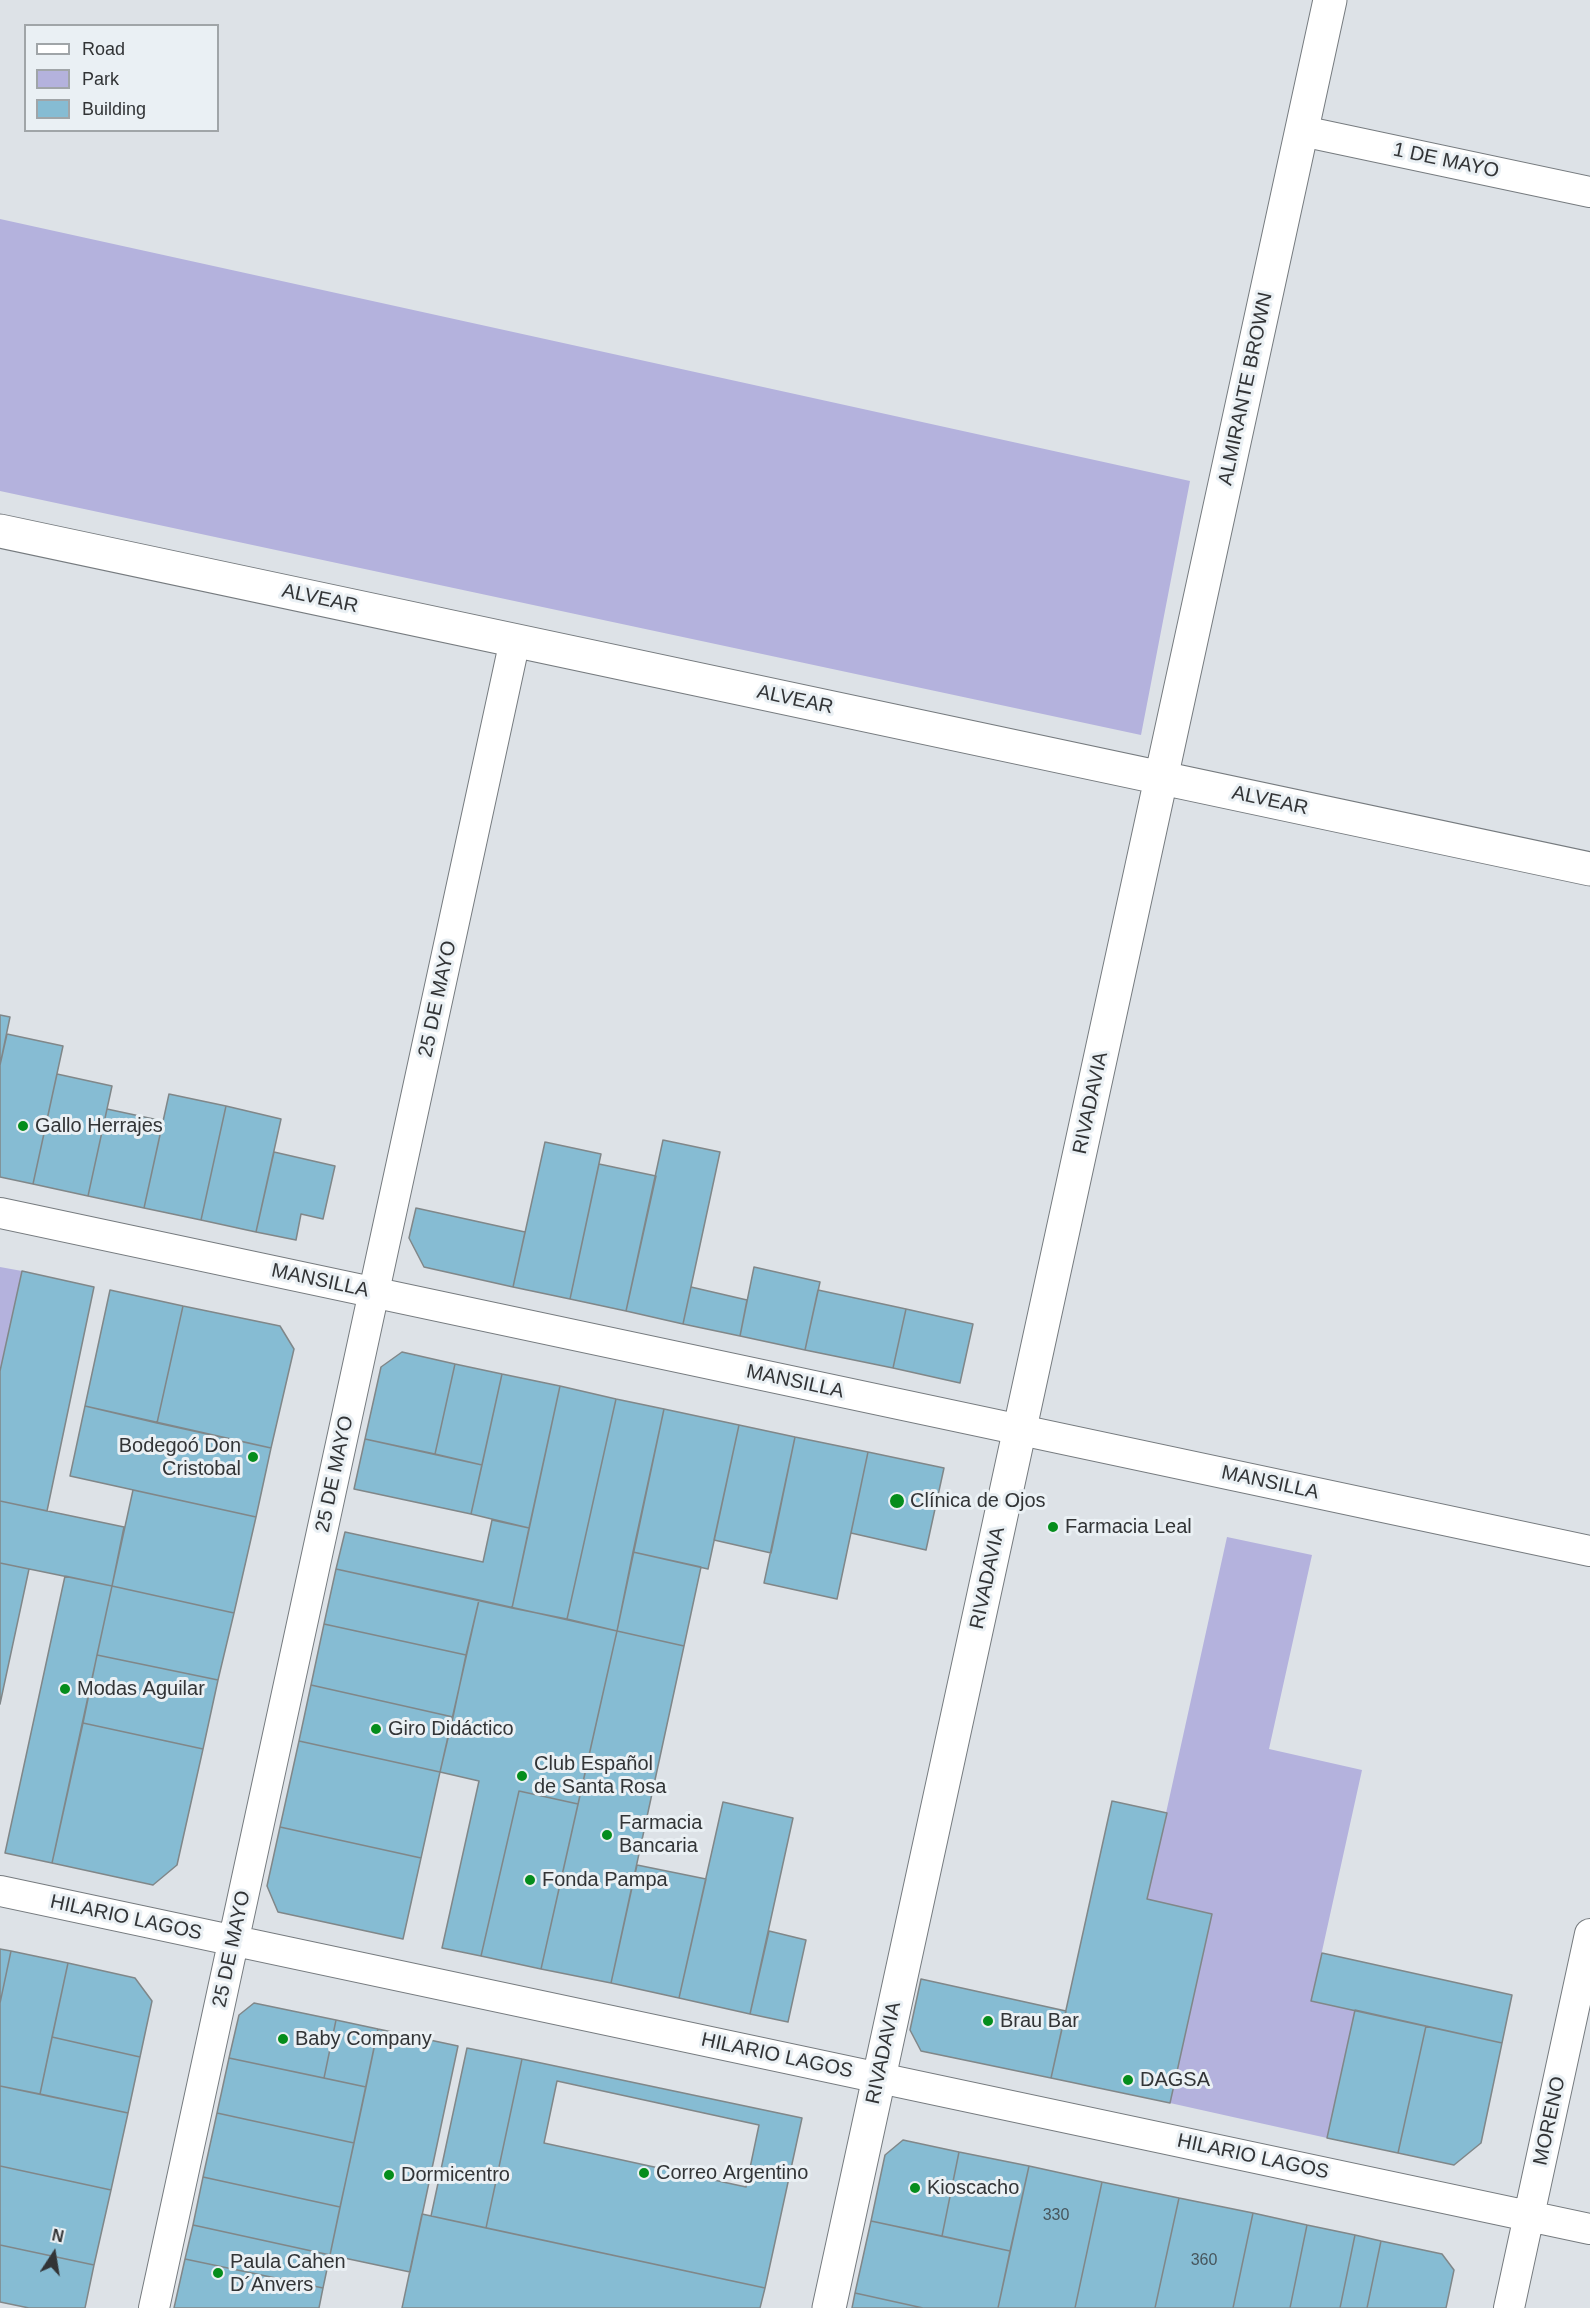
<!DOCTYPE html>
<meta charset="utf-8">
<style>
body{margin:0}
#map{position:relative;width:1590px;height:2308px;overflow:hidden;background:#dde2e7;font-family:Arial,sans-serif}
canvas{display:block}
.legend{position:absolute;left:24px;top:24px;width:195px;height:108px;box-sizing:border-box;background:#eaf0f4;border:2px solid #a0a5a8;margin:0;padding:8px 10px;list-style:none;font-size:18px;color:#323436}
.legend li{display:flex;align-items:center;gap:12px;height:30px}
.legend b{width:30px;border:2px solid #a0a5a8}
.north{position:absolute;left:24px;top:2224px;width:60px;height:60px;-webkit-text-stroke:4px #eaf0f4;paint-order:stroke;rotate:12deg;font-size:16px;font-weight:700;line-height:24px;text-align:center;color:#323436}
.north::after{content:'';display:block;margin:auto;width:21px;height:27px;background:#323436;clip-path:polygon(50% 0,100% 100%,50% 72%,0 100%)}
</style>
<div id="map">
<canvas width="1590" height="2308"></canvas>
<ul class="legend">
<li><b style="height:8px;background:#fff"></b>Road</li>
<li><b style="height:16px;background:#b4b2dd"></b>Park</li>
<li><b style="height:16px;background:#86bcd3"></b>Building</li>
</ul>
<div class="north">N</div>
</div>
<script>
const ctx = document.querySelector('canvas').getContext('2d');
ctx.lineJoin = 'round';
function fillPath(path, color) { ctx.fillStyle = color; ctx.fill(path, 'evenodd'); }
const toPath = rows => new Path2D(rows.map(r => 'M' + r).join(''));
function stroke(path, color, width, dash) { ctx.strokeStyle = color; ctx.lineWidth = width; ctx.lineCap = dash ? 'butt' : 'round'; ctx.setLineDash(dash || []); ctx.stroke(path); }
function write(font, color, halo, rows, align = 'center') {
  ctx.font = font + ' Arial,sans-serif'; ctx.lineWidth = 6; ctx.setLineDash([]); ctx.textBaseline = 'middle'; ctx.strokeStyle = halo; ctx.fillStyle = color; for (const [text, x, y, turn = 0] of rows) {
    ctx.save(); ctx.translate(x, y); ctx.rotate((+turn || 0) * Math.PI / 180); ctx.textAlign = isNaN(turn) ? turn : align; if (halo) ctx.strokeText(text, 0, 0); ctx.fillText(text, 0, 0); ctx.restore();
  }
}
fillPath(toPath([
 [0,219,1190,481,1141,735,0,491],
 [0,1267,22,1271,0,1371],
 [1227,1537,1312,1555,1269,1749,1362,1770,1311,2001,1355,2010,1327,2138,1170,2103,1212,1914,1147,1899]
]), '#b4b2dd');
const building = toPath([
 [0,1015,10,1017,0,1065,0,1015],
 [7,1034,63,1046,33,1184,0,1177,0,1065,7,1034],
 [57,1074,112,1086,88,1196,33,1184,57,1074],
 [169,1094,226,1106,201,1220,144,1208,169,1094],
 [226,1106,281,1119,256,1232,201,1220,226,1106],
 [107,1109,163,1121,144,1208,88,1196,107,1109],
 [663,1140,720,1152,683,1324,626,1311,663,1140],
 [545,1142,601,1154,570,1299,513,1287,545,1142],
 [274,1152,335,1166,323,1219,301,1214,296,1240,256,1232,274,1152],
 [599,1164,656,1176,626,1311,570,1299,599,1164],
 [416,1208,525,1232,513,1287,424,1267,409,1238,416,1208],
 [754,1267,820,1282,805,1350,740,1336,754,1267],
 [22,1271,94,1287,47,1511,0,1501,0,1371,22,1271],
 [691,1287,747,1300,740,1336,683,1324,691,1287],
 [110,1290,183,1306,157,1423,85,1406,110,1290],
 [818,1290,906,1309,893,1368,805,1350,818,1290],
 [183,1306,280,1326,294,1349,271,1448,157,1423,183,1306],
 [906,1309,973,1324,960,1383,893,1368,906,1309],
 [402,1352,455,1364,435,1454,365,1439,381,1367,402,1352],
 [455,1364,502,1374,482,1465,435,1454,455,1364],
 [502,1374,560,1386,529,1528,471,1514,502,1374],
 [560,1386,616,1399,567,1619,512,1608,560,1386],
 [616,1399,664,1409,617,1631,567,1619,616,1399],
 [85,1406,271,1448,256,1517,70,1476,85,1406],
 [664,1409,739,1425,708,1569,633,1552,664,1409],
 [739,1425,795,1437,771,1553,714,1540,739,1425],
 [795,1437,868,1452,837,1599,764,1583,795,1437],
 [365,1439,482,1465,471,1514,354,1489,365,1439],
 [868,1452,944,1468,926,1550,851,1533,868,1452],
 [133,1490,256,1517,234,1613,112,1586,133,1490],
 [0,1501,124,1527,112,1586,0,1563,0,1501],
 [492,1520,529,1528,512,1608,336,1569,345,1532,483,1562,492,1520],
 [633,1552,701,1567,684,1646,617,1631,633,1552],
 [0,1563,29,1569,0,1704,0,1563],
 [336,1569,479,1600,466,1655,324,1624,336,1569],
 [65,1576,112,1586,52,1863,5,1853,65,1576],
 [112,1586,234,1613,218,1680,97,1655,112,1586],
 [479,1600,617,1631,578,1804,519,1791,481,1956,442,1948,479,1781,440,1772,479,1600],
 [324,1624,466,1655,453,1717,311,1685,324,1624],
 [617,1631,684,1646,611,1983,541,1969,617,1631],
 [97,1655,218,1680,203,1749,83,1723,97,1655],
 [311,1685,453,1717,440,1772,299,1741,311,1685],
 [83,1723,203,1749,177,1865,153,1885,52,1863,83,1723],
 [299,1741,440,1772,421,1858,280,1827,299,1741],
 [519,1791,578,1804,541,1969,481,1956,519,1791],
 [1112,1801,1167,1813,1147,1899,1212,1914,1170,2103,1051,2078,1112,1801],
 [723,1802,793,1818,750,2014,679,1998,723,1802],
 [280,1827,421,1858,403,1939,278,1912,267,1886,280,1827],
 [637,1865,706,1879,679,1998,611,1983,637,1865],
 [769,1931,806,1940,788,2022,750,2014,769,1931],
 [0,1949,11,1951,0,2003,0,1949],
 [11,1951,68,1963,40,2094,0,2086,0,2003,11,1951],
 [1322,1953,1512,1995,1502,2043,1311,2001,1322,1953],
 [68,1963,135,1978,152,2001,140,2057,52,2037,68,1963],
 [921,1979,1066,2011,1051,2078,921,2051,910,2030,921,1979],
 [254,2003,336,2020,324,2078,229,2058,239,2015,254,2003],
 [1355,2010,1426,2026,1398,2153,1327,2138,1355,2010],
 [336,2020,378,2029,366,2087,324,2078,336,2020],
 [1426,2026,1502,2043,1481,2143,1454,2165,1398,2153,1426,2026],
 [378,2029,458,2046,410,2272,330,2255,378,2029],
 [52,2037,140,2057,128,2113,40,2094,52,2037],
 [467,2048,522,2059,486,2228,431,2216,467,2048],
 [229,2058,366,2087,354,2143,217,2113,229,2058],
 [522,2059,802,2118,765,2288,486,2228,522,2059],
 [557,2081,759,2125,746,2187,544,2143,557,2081],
 [0,2086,128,2113,111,2190,0,2166,0,2086],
 [217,2113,354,2143,340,2207,203,2177,217,2113],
 [903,2140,959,2152,942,2236,871,2221,885,2155,903,2140],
 [959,2152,1029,2166,1010,2251,942,2236,959,2152],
 [0,2166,111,2190,94,2265,0,2245,0,2166],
 [1029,2166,1102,2182,1075,2308,998,2308,1029,2166],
 [203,2177,340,2207,330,2255,193,2225,203,2177],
 [1102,2182,1179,2198,1155,2308,1075,2308,1102,2182],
 [1179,2198,1253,2213,1233,2308,1155,2308,1179,2198],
 [1253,2213,1307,2225,1290,2308,1233,2308,1253,2213],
 [422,2214,765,2288,760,2308,402,2308,422,2214],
 [871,2221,1010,2251,998,2308,923,2308,855,2293,871,2221],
 [193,2225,330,2255,323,2288,185,2259,193,2225],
 [1307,2225,1355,2235,1340,2308,1290,2308,1307,2225],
 [1355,2235,1381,2241,1367,2308,1340,2308,1355,2235],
 [1381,2241,1442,2254,1454,2270,1446,2308,1367,2308,1381,2241],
 [0,2245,94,2265,85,2308,29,2308,0,2302,0,2245],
 [185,2259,323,2288,319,2308,174,2308,185,2259],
 [855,2293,923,2308,852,2308,855,2293]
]);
fillPath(building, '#86bcd3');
stroke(building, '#808789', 1.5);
const street = toPath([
 [1302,131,1590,192],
 [0,1213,1590,1551],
 [0,1891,1590,2229],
 [154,2308,515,640],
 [1509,2308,1590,1934]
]);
const secondary = toPath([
 [0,531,1590,869],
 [829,2308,1330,0]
]);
stroke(street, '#767b7f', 32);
stroke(secondary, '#767b7f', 35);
stroke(street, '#fff', 30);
stroke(secondary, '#fff', 33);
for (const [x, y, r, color] of [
 [23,1126,6,"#058d1c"],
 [253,1457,6,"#058d1c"],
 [897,1501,8,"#058d1c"],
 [1053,1527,6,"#058d1c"],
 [65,1689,6,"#058d1c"],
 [376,1729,6,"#058d1c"],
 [522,1776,6,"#058d1c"],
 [607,1835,6,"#058d1c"],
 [530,1880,6,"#058d1c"],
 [988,2021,6,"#058d1c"],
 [283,2039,6,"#058d1c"],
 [1128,2080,6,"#058d1c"],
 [644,2173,6,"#058d1c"],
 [389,2175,6,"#058d1c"],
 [915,2188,6,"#058d1c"],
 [218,2273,6,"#058d1c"]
]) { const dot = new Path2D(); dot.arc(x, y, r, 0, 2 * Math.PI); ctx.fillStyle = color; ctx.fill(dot); stroke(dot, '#eaf0f4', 2); }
write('16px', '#47565d', null, [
 ["330",1056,2216],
 ["360",1204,2261]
]);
write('20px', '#323436', '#eaf0f4', [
 ["1 DE MAYO",1446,161,12],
 ["ALMIRANTE BROWN",1246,389,-78],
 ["ALVEAR",320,599,12],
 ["ALVEAR",795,700,12],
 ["ALVEAR",1270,801,12],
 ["25 DE MAYO",438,999,-78],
 ["RIVADAVIA",1091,1103,-78],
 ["MANSILLA",320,1281,12],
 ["MANSILLA",795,1382,12],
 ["25 DE MAYO",335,1474,-78],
 ["MANSILLA",1270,1483,12],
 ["RIVADAVIA",988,1578,-78],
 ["HILARIO LAGOS",126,1918,12],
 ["25 DE MAYO",232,1949,-78],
 ["RIVADAVIA",884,2053,-78],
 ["HILARIO LAGOS",777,2056,12],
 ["MORENO",1550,2121,-78],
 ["HILARIO LAGOS",1253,2157,12]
]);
write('20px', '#323436', '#eaf0f4', [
 ["Gallo Herrajes",35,1126],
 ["Bodegoó Don",241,1446,"right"],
 ["Cristobal",241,1469,"right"],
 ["Clínica de Ojos",910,1501],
 ["Farmacia Leal",1065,1527],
 ["Modas Aguilar",77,1689],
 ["Giro Didáctico",388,1729],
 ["Club Español",534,1764],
 ["de Santa Rosa",534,1787],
 ["Farmacia",619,1823],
 ["Bancaria",619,1846],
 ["Fonda Pampa",542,1880],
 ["Brau Bar",1000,2021],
 ["Baby Company",295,2039],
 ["DAGSA",1140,2080],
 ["Correo Argentino",656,2173],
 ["Dormicentro",401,2175],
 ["Kioscacho",927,2188],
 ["Paula Cahen",230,2262],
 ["D´Anvers",230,2285]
], 'left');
</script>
